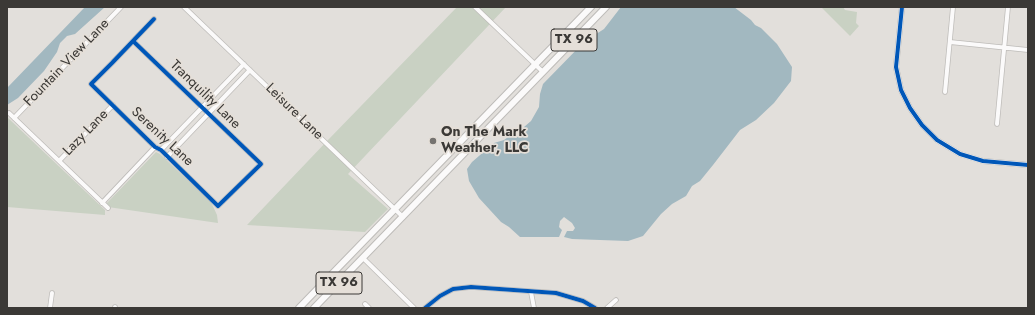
<!DOCTYPE html>
<style>
body{margin:0}
#map{position:relative;width:1035px;height:315px;overflow:hidden;background:#e2dfdb;font-family:Jost,sans-serif}
canvas{display:block}
.frame{position:absolute;inset:0;border:8px solid #3b3936;pointer-events:none}
</style>
<div id="map">
<canvas width="1035" height="315"></canvas>
<div class="frame"></div>
</div>
<script>
const ctx = document.querySelector('canvas').getContext('2d');
ctx.lineJoin = 'round';
function fillPath(path, color) { ctx.fillStyle = color; ctx.fill(path, 'evenodd'); }
const toPath = rows => new Path2D(rows.map(r => 'M' + r).join(''));
function stroke(path, color, width, dash) { ctx.strokeStyle = color; ctx.lineWidth = width; ctx.lineCap = dash ? 'butt' : 'round'; ctx.setLineDash(dash || []); ctx.stroke(path); }
function write(font, color, halo, rows, align = 'center') {
  ctx.font = font + ' Jost,sans-serif'; ctx.lineWidth = 3.5; ctx.setLineDash([]); ctx.textBaseline = 'middle'; ctx.strokeStyle = halo; ctx.fillStyle = color; for (const [text, x, y, turn = 0] of rows) {
    ctx.save(); ctx.translate(x, y); ctx.rotate((+turn || 0) * Math.PI / 180); ctx.textAlign = isNaN(turn) ? turn : align; if (halo) ctx.strokeText(text, 0, 0); ctx.fillText(text, 0, 0); ctx.restore();
  }
}
fillPath(toPath([
 [457,7,506,7,348,174,388,209,365,232,247,225,328,140],
 [821,7,843,7,845,10,857,12,856,23,859,26,850,36],
 [7,117,105,210,105,215,7,207],
 [156,152,160,154,211,202,217,215,218,223,108,207,106,204]
]), '#c9d1c3');
fillPath(toPath([
 [85,7,105,7,75,34,67,36,60,43,57,52,44,71,18,98,7,105,7,88],
 [621,7,734,7,751,20,755,25,761,28,777,44,792,67,791,81,774,103,756,120,740,130,713,165,700,181,692,186,686,196,672,204,661,214,643,236,628,241,572,239,564,237,567,231,573,231,575,228,572,223,564,217,560,221,559,227,562,230,559,237,520,237,509,227,501,222,479,198,469,181,467,169,472,162,494,143,504,140,511,135,516,138,522,133,524,127,531,121,539,107,540,94,543,84,584,42,604,29]
]), '#a2b8c0');
const minor = toPath([
 [184,7,403,217],
 [475,7,543,72],
 [133,41,261,164,218,206,161,150,155,147,91,84,112,63,154,19],
 [950,42,1028,50],
 [945,92,953,7],
 [9,113,108,208],
 [14,118,121,7],
 [997,124,1008,7],
 [161,150,244,64],
 [167,157,250,70],
 [59,161,113,105],
 [102,203,155,147],
 [363,258,414,308],
 [531,292,534,308],
 [365,304,369,308],
 [50,308,52,293],
 [115,308,115,307],
 [425,308,440,296,453,289,471,287,556,293,583,301,595,308],
 [607,308,616,300]
]);
const tertiary = toPath([
 [902,7,896,67,901,90,910,108,922,125,937,140,960,154,983,161,1028,165]
]);
const primary = toPath([
 [299,308,591,7],
 [314,308,606,7]
]);
stroke(minor, '#bebcb9', 5.5);
stroke(tertiary, '#bebcb9', 6);
stroke(primary, '#bebcb9', 8);
stroke(minor, '#fbfafa', 4);
stroke(tertiary, '#fbfafa', 5);
stroke(primary, '#fbfafa', 6);
stroke(toPath([
 [902,7,896,67,901,90,910,108,922,125,937,140,960,154,983,161,1028,165],
 [133,41,261,164,218,206,161,150,155,147,91,84,112,63,154,19],
 [425,308,440,296,453,289,471,287,556,293,583,301,595,308]
]), '#0057b8', 4);
for (const [x, y, r, color] of [
 [433,141,4,"#757370"]
]) { const dot = new Path2D(); dot.arc(x, y, r, 0, 2 * Math.PI); ctx.fillStyle = color; ctx.fill(dot); stroke(dot, '#e5dfd8', 1.5); }
for (const [x, y, w] of [
 [574,40,46],
 [339,283,46]
]) { const box = new Path2D(); box.roundRect(x - w / 2, y - 11, w, 22, 3); ctx.fillStyle = '#e5dfd8'; ctx.fill(box); stroke(box, '#3b3936', 1); }
write('bold 13px', '#3b3936', null, [
 ["TX 96",574,40],
 ["TX 96",339,283]
]);
write('14px', '#3b3936', '#e5dfd8', [
 ["Fountain View Lane",67,63,-46],
 ["Tranquility Lane",205,95,44],
 ["Leisure Lane",294,112,44],
 ["Lazy Lane",86,133,-46],
 ["Serenity Lane",162,137,43]
]);
write('bold 14px', '#3b3936', '#e5dfd8', [
 ["On The Mark",441,133],
 ["Weather, LLC",441,149]
], 'left');
</script>
